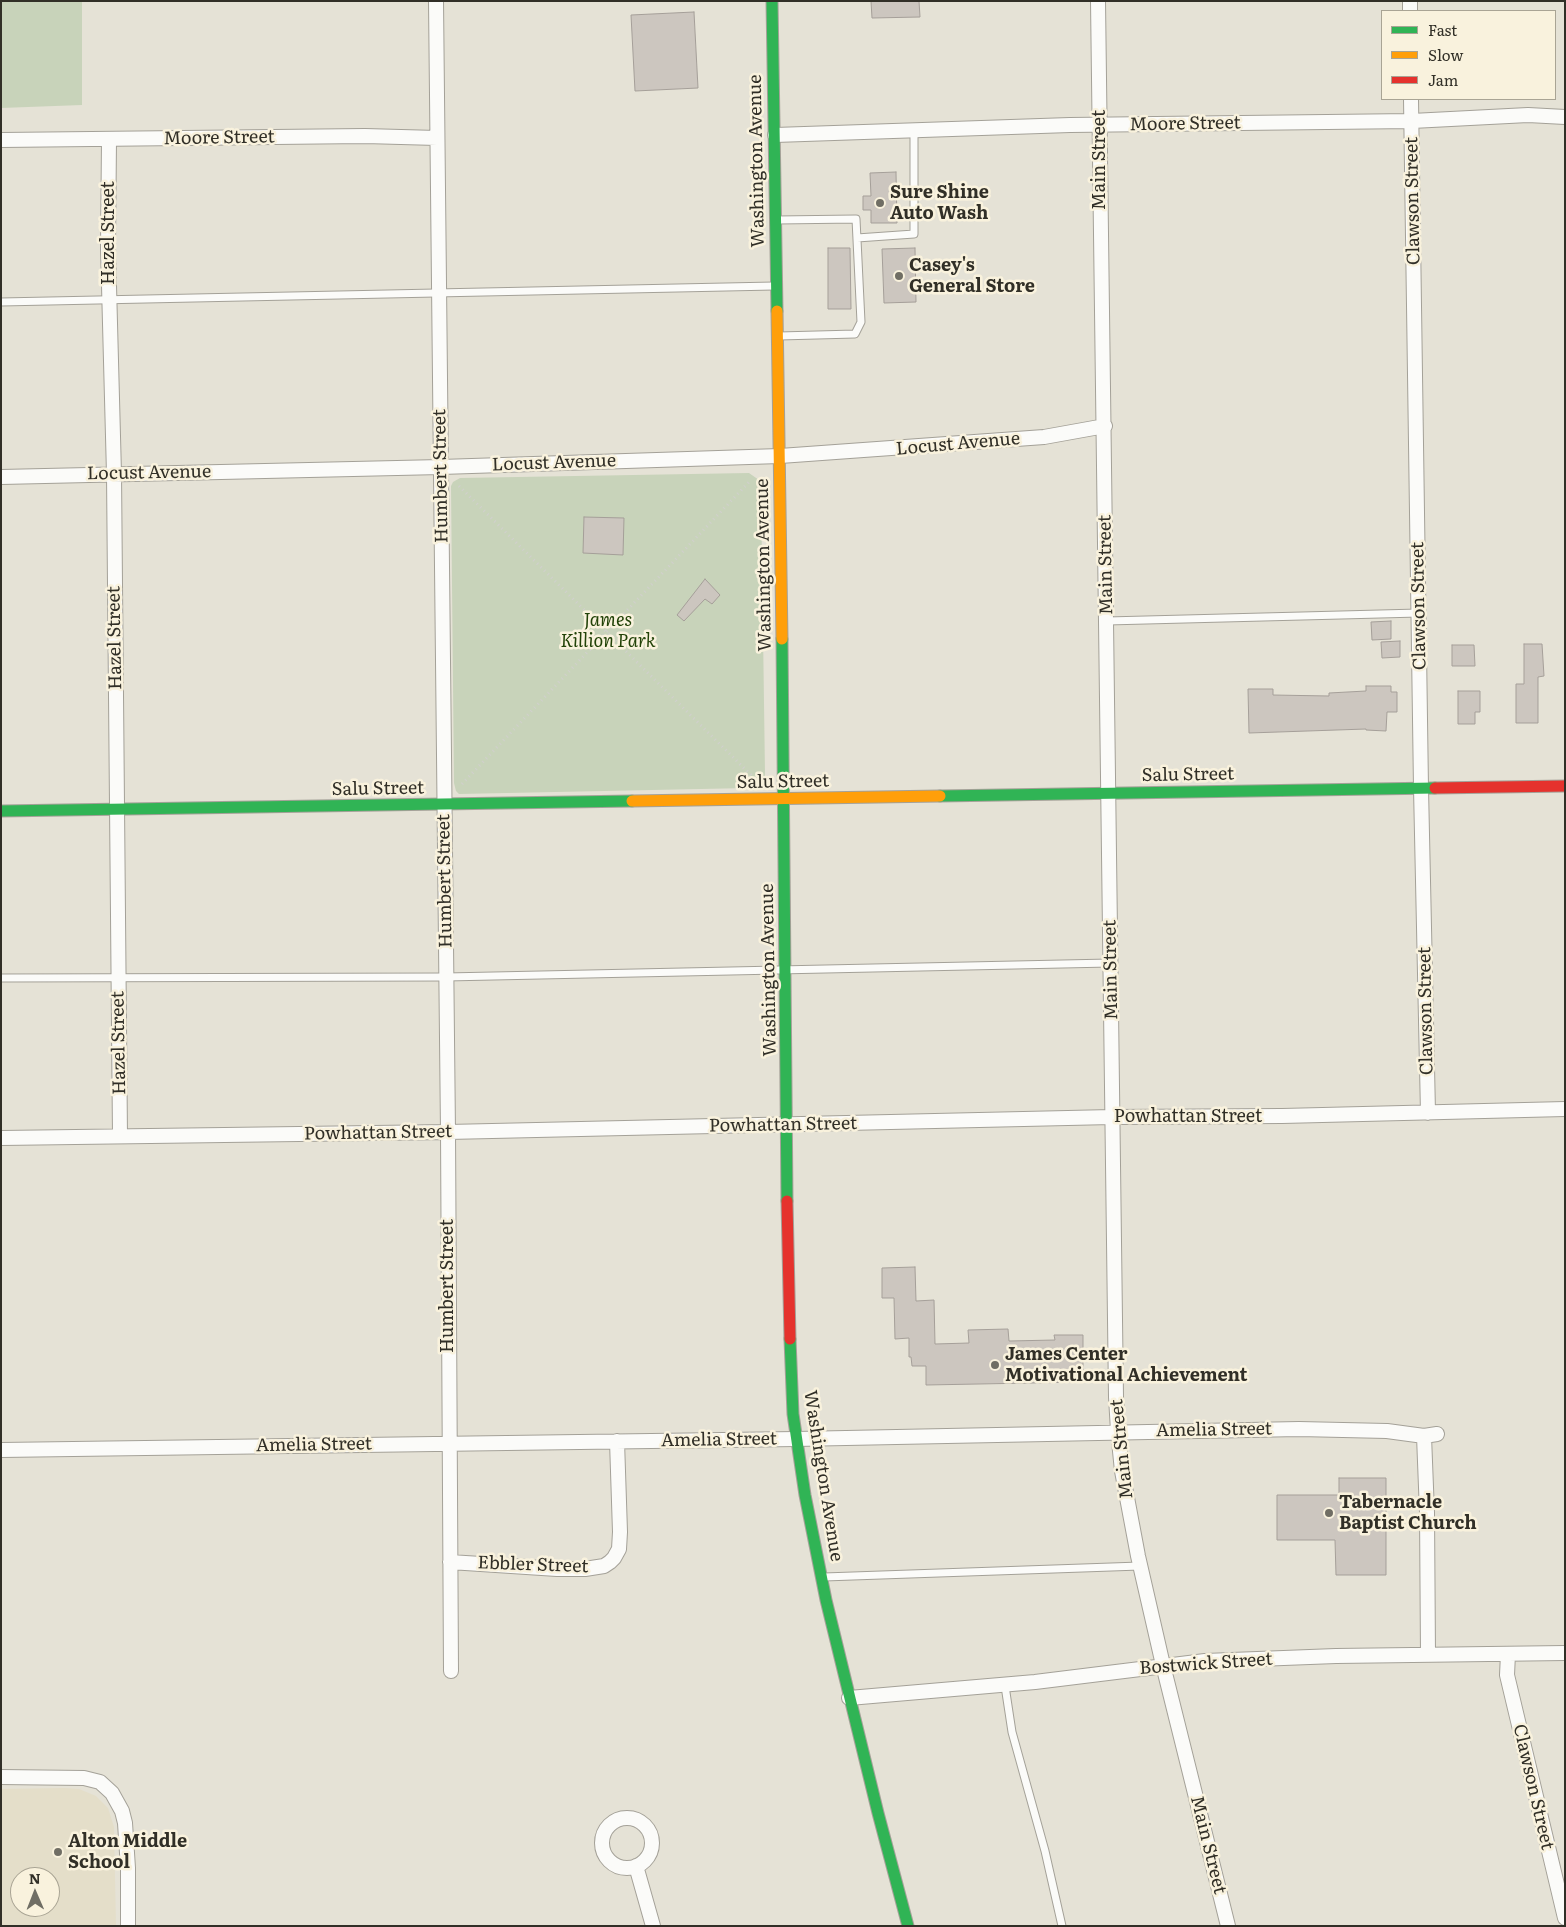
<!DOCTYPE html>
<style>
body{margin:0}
#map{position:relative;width:1566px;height:1927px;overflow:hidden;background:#e5e2d6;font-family:Literata,serif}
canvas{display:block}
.frame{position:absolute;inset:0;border:2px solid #312f27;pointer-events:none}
.legend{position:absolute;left:1381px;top:10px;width:175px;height:90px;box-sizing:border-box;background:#f9f2dd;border:1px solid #a9a494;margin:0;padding:6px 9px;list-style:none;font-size:15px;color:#312f27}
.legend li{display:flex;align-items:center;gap:10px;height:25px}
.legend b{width:25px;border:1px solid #a9a494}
.north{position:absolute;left:10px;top:1867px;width:50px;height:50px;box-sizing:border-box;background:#f9f2dd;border:1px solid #a9a494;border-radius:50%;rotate:359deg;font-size:14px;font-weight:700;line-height:20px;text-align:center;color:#312f27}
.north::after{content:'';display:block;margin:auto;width:18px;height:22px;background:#706e64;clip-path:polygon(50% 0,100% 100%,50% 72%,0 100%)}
</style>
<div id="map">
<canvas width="1566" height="1927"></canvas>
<div class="frame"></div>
<ul class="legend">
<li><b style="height:6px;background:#30b455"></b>Fast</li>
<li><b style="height:6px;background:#ff9f0a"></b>Slow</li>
<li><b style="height:6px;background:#e5322d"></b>Jam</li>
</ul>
<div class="north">N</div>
</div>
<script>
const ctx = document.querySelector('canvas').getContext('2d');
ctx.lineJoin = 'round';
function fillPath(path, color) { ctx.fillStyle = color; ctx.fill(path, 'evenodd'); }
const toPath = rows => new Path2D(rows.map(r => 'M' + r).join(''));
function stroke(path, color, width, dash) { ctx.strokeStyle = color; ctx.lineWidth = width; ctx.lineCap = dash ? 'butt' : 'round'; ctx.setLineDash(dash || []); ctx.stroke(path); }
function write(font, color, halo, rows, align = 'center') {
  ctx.font = font + ' Literata,serif'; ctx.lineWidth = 5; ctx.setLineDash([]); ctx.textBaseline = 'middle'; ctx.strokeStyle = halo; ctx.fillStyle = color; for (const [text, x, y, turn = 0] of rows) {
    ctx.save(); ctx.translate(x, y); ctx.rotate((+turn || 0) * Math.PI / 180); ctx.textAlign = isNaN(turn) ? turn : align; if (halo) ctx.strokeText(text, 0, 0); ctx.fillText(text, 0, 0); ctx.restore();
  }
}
fillPath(toPath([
 [64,1788,79,1789,96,1796,108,1808,114,1827,116,1926,1,1926,1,1789],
 [20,1877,50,1877,50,1907,20,1907]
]), '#e4dec9');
fillPath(toPath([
 [1,1,82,1,82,105,1,108],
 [749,473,759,480,761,489,765,774,765,782,762,786,749,788,459,794,456,791,454,783,451,486,453,482,460,478]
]), '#c8d3ba');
const building = toPath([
 [871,1,919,1,920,17,872,18,871,1],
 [694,12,698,88,635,91,631,15,694,12],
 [896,172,897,223,871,223,871,210,863,210,863,196,871,196,870,173,896,172],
 [828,248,850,248,851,309,828,309,828,248],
 [915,248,916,302,884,303,882,249,915,248],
 [584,517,624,518,623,555,583,553,584,517],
 [705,579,720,595,712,604,705,599,684,621,677,615,705,579],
 [1391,621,1391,639,1372,640,1371,622,1391,621],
 [1400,641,1400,657,1382,658,1381,642,1400,641],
 [1524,644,1542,644,1544,676,1538,677,1538,723,1516,723,1516,684,1524,684,1524,644],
 [1452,645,1474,645,1475,666,1452,666,1452,645],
 [1366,686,1391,686,1391,692,1397,692,1397,712,1387,712,1386,731,1366,730,1366,729,1249,733,1248,689,1273,689,1273,695,1329,696,1329,693,1366,691,1366,686],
 [1458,691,1480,691,1480,712,1475,712,1475,724,1458,724,1458,691],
 [915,1267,916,1301,934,1300,935,1344,969,1343,968,1330,1008,1329,1009,1341,1055,1340,1054,1335,1083,1335,1083,1382,926,1385,926,1366,912,1366,911,1357,909,1357,909,1338,895,1339,894,1298,882,1298,882,1268,915,1267],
 [1339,1478,1386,1478,1386,1575,1336,1575,1335,1540,1277,1540,1277,1495,1339,1495,1339,1478]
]);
fillPath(building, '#ccc6bf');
stroke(building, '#a59f99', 1);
const lane = toPath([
 [777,220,856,219,861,322,855,334,779,336],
 [857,238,914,234,914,131],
 [1,302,774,286],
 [1107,621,1419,613],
 [1,978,446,977,1110,963],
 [824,1577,1140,1566],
 [1005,1686,1012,1732,1045,1851,1062,1926]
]);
const street = toPath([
 [436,1,448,1132,451,1671],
 [1098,1,1116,1397,1118,1431,1122,1471,1138,1556,1163,1665,1228,1926],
 [1410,11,1410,1],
 [1411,99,1421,788,1428,1113],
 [775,135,1070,125,1412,121,1528,115,1565,117],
 [1,140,365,136,437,138],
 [109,140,108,248,114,474,120,1136],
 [1,477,441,467,780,456,1044,437,1105,426],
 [1,1138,448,1132,1112,1117,1282,1116,1565,1109],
 [1424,1436,1427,1513,1428,1655],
 [1,1450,796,1439,1299,1429,1387,1431,1424,1436,1437,1434],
 [450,1562,557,1569,585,1569,604,1566,610,1562,614,1558,619,1549,620,1532,617,1441],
 [1508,1654,1507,1675,1565,1918],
 [849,1698,1035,1682,1205,1661,1336,1656,1565,1653],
 [1,1777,84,1778,100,1782,112,1793,122,1811,125,1823,128,1868,128,1926],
 '602 1843a25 25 0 1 1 50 0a25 25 0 1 1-50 0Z',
 [636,1866,653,1926]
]);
const fast = toPath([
 [772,1,777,311],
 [782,639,787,1201],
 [940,796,1435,788],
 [1,811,632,801],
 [790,1339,793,1414,805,1495,826,1600,878,1813,908,1926]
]);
const slow = toPath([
 [777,311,782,639],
 [632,801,940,796]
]);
const jam = toPath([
 [1435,788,1565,786],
 [787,1201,790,1339]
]);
stroke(lane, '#a4a198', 9);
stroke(street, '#a4a198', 16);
stroke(fast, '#a4a198', 13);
stroke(slow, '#a4a198', 13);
stroke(jam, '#a4a198', 13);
stroke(toPath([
 [459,486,751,775,755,782],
 [462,784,750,481]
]), '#d1d0cd', 3, [1, 4]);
stroke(lane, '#fbfbf9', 7);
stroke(street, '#fbfbf9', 14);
stroke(fast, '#30b455', 11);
stroke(slow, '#ff9f0a', 11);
stroke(jam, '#e5322d', 11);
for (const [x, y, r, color] of [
 [880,203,5,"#706e64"],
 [899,276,5,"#706e64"],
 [995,1365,5,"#706e64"],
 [1329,1513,5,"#706e64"],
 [58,1852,5,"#706e64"]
]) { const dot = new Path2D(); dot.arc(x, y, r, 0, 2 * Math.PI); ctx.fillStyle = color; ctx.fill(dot); stroke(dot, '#f9f2dd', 2); }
write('18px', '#312f27', '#f9f2dd', [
 ["Moore Street",1185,124,-1],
 ["Moore Street",219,138,-1],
 ["Main Street",1100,160,-90],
 ["Washington Avenue",757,161,-91],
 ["Clawson Street",1413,201,-91],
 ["Hazel Street",109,233,-90],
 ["Locust Avenue",958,444,-5],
 ["Locust Avenue",554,463,-2],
 ["Locust Avenue",149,473,-1],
 ["Humbert Street",441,476,-91],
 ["Washington Avenue",764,565,-91],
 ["Main Street",1106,565,-91],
 ["Clawson Street",1419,606,-91],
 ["Hazel Street",115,638,-91],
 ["Salu Street",1188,775,-1],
 ["Salu Street",783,782,-1],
 ["Salu Street",378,789,-1],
 ["Humbert Street",445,881,-91],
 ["Washington Avenue",769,970,-91],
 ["Main Street",1111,970,-91],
 ["Clawson Street",1426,1011,-91],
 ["Hazel Street",119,1043,-91],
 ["Powhattan Street",1188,1117],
 ["Powhattan Street",783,1125,-1],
 ["Powhattan Street",378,1133,-1],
 ["Humbert Street",448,1286,-90],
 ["Amelia Street",1214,1430,-1],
 ["Amelia Street",719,1440,-1],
 ["Amelia Street",314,1445,-1],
 ["Main Street",1122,1449,-96],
 ["Washington Avenue",823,1476,81],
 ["Ebbler Street",533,1565,2],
 ["Bostwick Street",1206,1664,-4],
 ["Clawson Street",1533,1787,77],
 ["Main Street",1208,1845,76]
]);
write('bold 18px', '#312f27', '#f9f2dd', [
 ["Sure Shine",890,193],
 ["Auto Wash",890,214],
 ["Casey's",909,266],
 ["General Store",909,287],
 ["James Center",1005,1355],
 ["Motivational Achievement",1005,1376],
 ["Tabernacle",1339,1503],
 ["Baptist Church",1339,1524],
 ["Alton Middle",68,1842],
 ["School",68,1863]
], 'left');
write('italic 18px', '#214207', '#f9f2dd', [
 ["James",608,621],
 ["Killion Park",608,642]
]);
</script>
